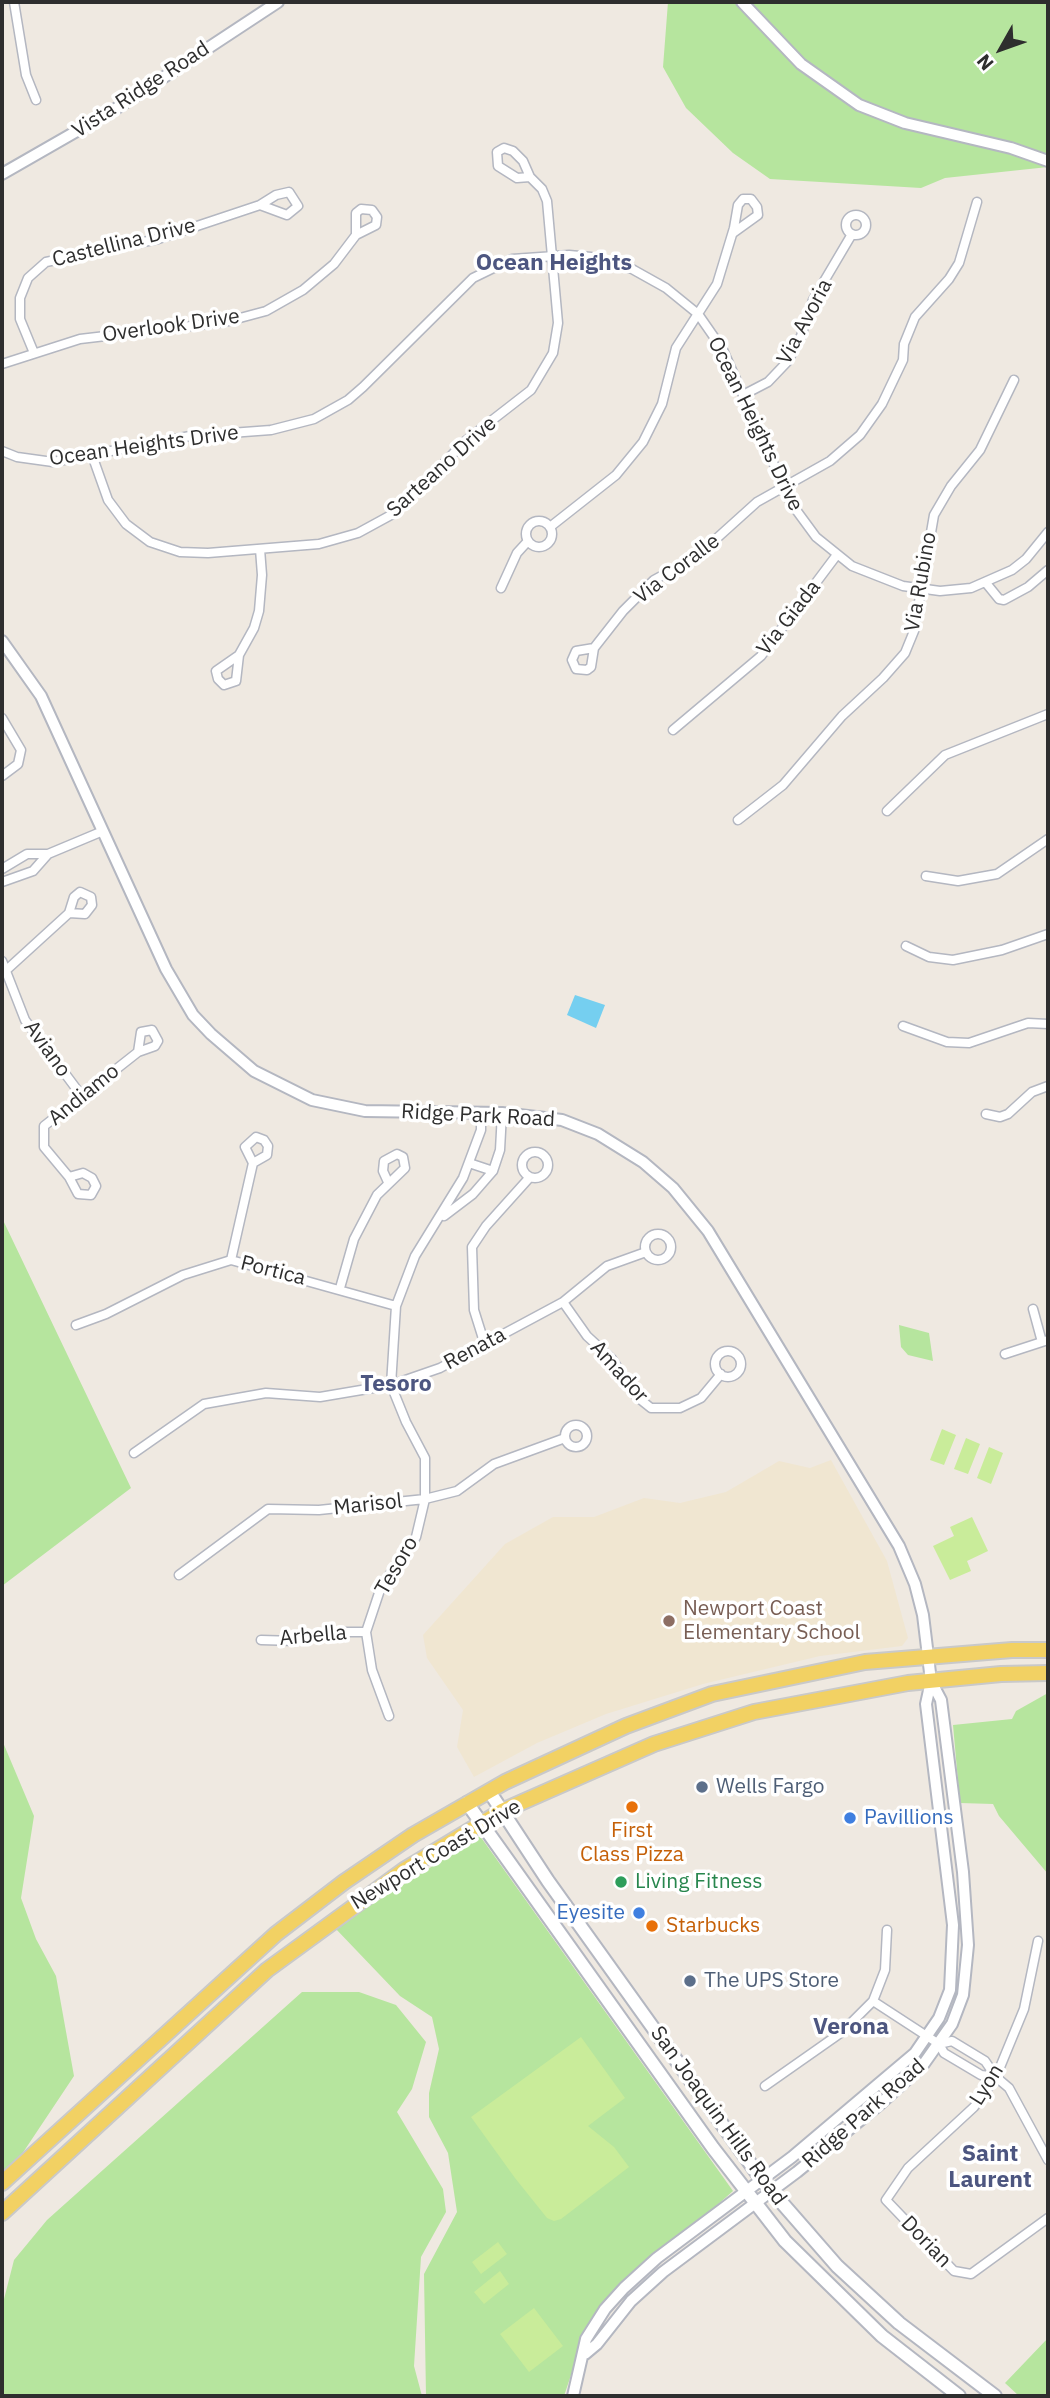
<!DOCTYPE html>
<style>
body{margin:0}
#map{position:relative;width:1050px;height:2398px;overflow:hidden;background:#efe9e1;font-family:"IBM Plex Sans",sans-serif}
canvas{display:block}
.frame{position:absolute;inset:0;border:4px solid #2e2e2e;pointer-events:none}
.north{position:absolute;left:966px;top:14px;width:70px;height:70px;-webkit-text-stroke:5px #fff;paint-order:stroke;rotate:230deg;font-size:19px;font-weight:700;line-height:28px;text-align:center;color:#2e2e2e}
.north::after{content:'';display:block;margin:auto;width:24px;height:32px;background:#2e2e2e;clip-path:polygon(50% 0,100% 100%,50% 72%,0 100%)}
</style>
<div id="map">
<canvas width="1050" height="2398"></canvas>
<div class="frame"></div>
<div class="north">N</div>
</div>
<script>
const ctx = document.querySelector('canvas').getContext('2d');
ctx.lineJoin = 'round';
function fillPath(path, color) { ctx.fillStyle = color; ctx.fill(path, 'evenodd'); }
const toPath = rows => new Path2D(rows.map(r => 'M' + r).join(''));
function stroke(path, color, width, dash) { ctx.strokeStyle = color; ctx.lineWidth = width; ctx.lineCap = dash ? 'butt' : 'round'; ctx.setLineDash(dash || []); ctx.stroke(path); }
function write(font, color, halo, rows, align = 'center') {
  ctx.font = font + ' "IBM Plex Sans",sans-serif'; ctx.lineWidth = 7; ctx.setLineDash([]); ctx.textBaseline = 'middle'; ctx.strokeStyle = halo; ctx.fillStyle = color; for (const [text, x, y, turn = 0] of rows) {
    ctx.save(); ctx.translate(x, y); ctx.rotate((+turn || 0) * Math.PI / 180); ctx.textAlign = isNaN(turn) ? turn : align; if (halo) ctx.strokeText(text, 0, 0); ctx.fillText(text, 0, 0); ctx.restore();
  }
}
fillPath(toPath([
 [831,1460,887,1561,908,1638,902,1646,820,1656,703,1684,606,1714,537,1743,474,1777,457,1747,463,1710,427,1658,423,1635,505,1544,553,1517,594,1517,644,1498,680,1503,726,1492,779,1461,810,1468]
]), '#f0e6d1');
fillPath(toPath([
 [668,2,1048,2,1048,167,945,178,921,188,770,179,733,153,686,108,663,67],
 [2,1218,131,1488,2,1586],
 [899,1325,929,1333,933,1361,908,1355,901,1347],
 [1048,1693,1048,1874,999,1816,993,1804,960,1803,953,1725,1012,1719,1016,1711],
 [2,1740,34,1816,21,1898,36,1939,56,1976,74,2076,2,2184],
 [480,1836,733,2191,610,2300,581,2345,564,2396,426,2396,424,2274,457,2212,448,2153,429,2117,429,2093,439,2049,432,2017,400,1996,335,1928],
 [302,1992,359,1992,396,2005,426,2042,412,2089,397,2112,443,2189,446,2212,421,2257,414,2366,422,2396,2,2396,2,2307,14,2260,47,2220],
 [1048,2338,1048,2396,1019,2396,1005,2383]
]), '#b6e59e');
fillPath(toPath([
 [942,1429,956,1435,944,1465,930,1460],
 [966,1438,980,1444,968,1474,954,1469],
 [989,1447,1003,1453,991,1484,977,1478],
 [972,1517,988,1551,967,1561,971,1571,950,1580,933,1546,954,1536,950,1527],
 [581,2037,625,2098,588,2126,614,2147,629,2167,561,2219,554,2221,547,2218,515,2178,471,2117],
 [498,2242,507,2254,481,2274,472,2262],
 [500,2271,509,2284,484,2304,474,2292],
 [534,2308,563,2346,529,2372,500,2334]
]), '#c9ec9a');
fillPath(toPath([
 [575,995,605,1005,596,1028,567,1015]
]), '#75cff0');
const minor = toPath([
 [14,2,26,75,36,100],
 '846 225a10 10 0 1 1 20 0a10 10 0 1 1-20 0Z',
 [34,353,20,319,20,298,28,278,46,262,158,239,260,205,287,215,298,206,289,192,276,195,260,205],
 [2,364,80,339,225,322,266,311,303,290,334,264,356,235,376,225,377,217,372,210,361,209,356,213,356,235],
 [743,395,768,382,788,361,801,336,813,300,852,234],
 [2,451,17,457,53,462,190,436,271,430,314,419,348,400,363,387,473,278,512,259,569,255,591,257,632,269,666,288,698,314,723,350,791,503,816,537,852,566,903,586,940,591,971,588,1012,570,1026,559,1048,532],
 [92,455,108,500,126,524,150,542,180,552,208,553,319,544,358,533,391,515,419,490,464,442,531,390,553,353,558,323,547,201,542,189,530,177,517,178,498,166,497,152,504,148,513,151,523,161,530,177],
 '526 534a13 13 0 1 1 26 0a13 13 0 1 1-26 0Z',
 [550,527,616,475,643,442,662,404,676,348,717,284,734,228,738,205,743,199,751,199,757,207,758,215,733,233],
 [986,583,999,599,1004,600,1028,587,1048,570],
 [501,588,517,553,528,541],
 [594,648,576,651,572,660,576,669,587,670,591,667,594,648,623,611,654,580,696,557,757,502,830,461,860,435,882,404,903,360,904,344,915,317,949,279,959,263,977,202],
 [239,655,236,681,224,685,218,679,216,671,239,655,254,628,259,611,262,575,260,549],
 [2,718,21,750,18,764,2,776],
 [673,730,761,656,836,556],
 [887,811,945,755,1048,714],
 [738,820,783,785,842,716,883,678,905,653,914,631,934,515,951,486,980,450,1014,380],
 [2,869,27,854,48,854,103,831],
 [926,876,958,881,997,874,1048,839],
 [2,882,33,871,48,854],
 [906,946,929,957,953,960,1002,950,1048,934],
 [2,961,25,1020,81,1095],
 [2,974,69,913,74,897,80,892,91,897,92,905,85,914,69,913],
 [903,1026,947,1042,969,1043,1028,1023,1048,1024],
 [986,1114,1000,1117,1008,1114,1032,1092,1048,1086],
 '522 1165a13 13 0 1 1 26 0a13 13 0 1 1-26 0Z',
 [469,1163,493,1171],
 [69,1177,83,1173,92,1178,96,1186,91,1195,78,1194,69,1177,44,1147,44,1126,138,1052,155,1046,158,1041,152,1030,141,1032,138,1052],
 [444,1216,473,1194,493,1171,500,1150,502,1113],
 '645 1247a13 13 0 1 1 26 0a13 13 0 1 1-26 0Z',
 [231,1260,253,1163,245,1147,256,1137,264,1140,268,1146,267,1155,253,1163],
 [340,1288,354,1239,377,1195,405,1168,403,1157,397,1154,384,1161,383,1171,388,1182],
 [563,1302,587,1336,612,1359,636,1396,651,1408,680,1408,701,1398,721,1374],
 [1033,1309,1042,1342],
 [76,1325,106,1314,183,1275,231,1260,396,1306],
 [485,1345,474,1310,472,1247,486,1226,530,1177],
 '715 1364a13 13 0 1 1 26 0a13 13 0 1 1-26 0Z',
 [1005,1354,1048,1340],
 '565 1436a11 11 0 1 1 22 0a11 11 0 1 1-22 0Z',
 [134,1453,204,1404,266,1393,320,1397,391,1385,440,1368,563,1302,607,1266,646,1252],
 [179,1575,268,1509,319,1510,425,1499,457,1491,494,1464,565,1438],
 [261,1640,296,1641,331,1632,366,1632],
 [389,1716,372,1670,366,1632,381,1587,416,1537,425,1499,425,1458,406,1422,391,1385,396,1306,415,1256,463,1178,481,1130,481,1114],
 [1038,1941,1024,2009,996,2077,974,2107,908,2168,886,2200,954,2271,971,2274,1048,2218],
 [873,2001,939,2044,944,2053,981,2075,996,2077],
 [939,2044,952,2041,985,2061,996,2077,1009,2088,1048,2160],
 [765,2086,842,2032,873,2001,885,1970,887,1930]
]);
const tertiary = toPath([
 [742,2,801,64,859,105,905,123,1011,148,1048,161],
 [2,174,117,108,278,2],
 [2,641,41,696,166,969,193,1015,211,1034,254,1071,312,1100,365,1111,502,1113,562,1120,598,1134,643,1162,673,1188,708,1231,899,1546,915,1584,923,1615,931,1681,926,1704,953,1925,950,1990,939,2018,915,2053,883,2080,792,2157,657,2258,624,2288,605,2309,586,2339,573,2396],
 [585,2354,597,2344,631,2301,663,2272,797,2172,880,2104,923,2065,952,2024,963,1995,968,1945,963,1872,941,1700,931,1681]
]);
const secondary = toPath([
 [489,1791,548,1881,762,2180,837,2266,899,2323,995,2396],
 [467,1803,713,2148,785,2241,882,2336,959,2396]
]);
const primary = toPath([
 [2,2183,276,1934,344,1882,413,1835,505,1782,626,1726,712,1694,865,1662,1012,1650,1048,1650],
 [2,2213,267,1970,404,1870,502,1811,654,1744,754,1712,908,1683,1001,1674,1048,1673]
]);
stroke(minor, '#b4b7c1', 11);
stroke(tertiary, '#b4b7c1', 14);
stroke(secondary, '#b4b7c1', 16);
stroke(primary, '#c9c9c9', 18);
stroke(minor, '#fff', 8);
stroke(tertiary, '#fff', 10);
stroke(secondary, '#fff', 12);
stroke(primary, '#f2d163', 14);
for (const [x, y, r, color] of [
 [669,1621,7,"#8d6e63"],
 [702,1787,7,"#5c6f8a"],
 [632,1807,7,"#e8710a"],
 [850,1818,7,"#3f7fe0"],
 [621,1882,7,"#2e9e5b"],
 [639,1913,7,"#3f7fe0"],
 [652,1926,7,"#e8710a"],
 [690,1981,7,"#5c6f8a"]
]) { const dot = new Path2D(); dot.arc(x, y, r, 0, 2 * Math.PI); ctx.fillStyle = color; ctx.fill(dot); stroke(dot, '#fff', 2.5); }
write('21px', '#2e2e2e', '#fff', [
 ["Vista Ridge Road",141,90,-33],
 ["Castellina Drive",124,243,-14],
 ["Via Avoria",805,322,-62],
 ["Overlook Drive",171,326,-8],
 ["Ocean Heights Drive",755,424,64],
 ["Ocean Heights Drive",144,446,-8],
 ["Sarteano Drive",442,467,-42],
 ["Via Coralle",677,569,-37],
 ["Via Rubino",921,582,-80],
 ["Via Giada",789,618,-52],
 ["Aviano",47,1049,54],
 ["Andiamo",84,1095,-39],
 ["Ridge Park Road",478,1116,3],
 ["Portica",273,1271,14],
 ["Renata",475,1349,-28],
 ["Amador",619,1372,48],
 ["Marisol",368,1505,-6],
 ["Tesoro",397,1566,-60],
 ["Arbella",313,1636,-5],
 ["Newport Coast Drive",436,1855,-31],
 ["Lyon",987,2085,-58],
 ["Ridge Park Road",864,2114,-41],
 ["San Joaquin Hills Road",718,2116,54],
 ["Dorian",926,2242,46]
]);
write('21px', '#785e54', '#fff', [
 ["Newport Coast",683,1609],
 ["Elementary School",683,1633]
], 'left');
write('21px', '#4e5e75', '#fff', [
 ["Wells Fargo",716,1787],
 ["The UPS Store",704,1981]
], 'left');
write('21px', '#366cbe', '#fff', [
 ["Pavillions",864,1818],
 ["Eyesite",625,1913,"right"]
], 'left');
write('21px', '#c56008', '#fff', [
 ["First",632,1831],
 ["Class Pizza",632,1855],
 ["Starbucks",666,1926,"left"]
]);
write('21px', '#27864d', '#fff', [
 ["Living Fitness",635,1882]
], 'left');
write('bold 23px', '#4d5680', '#fff', [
 ["Ocean Heights",554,263],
 ["Tesoro",396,1384],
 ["Verona",851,2027],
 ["Saint",990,2154],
 ["Laurent",990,2180]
]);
</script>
